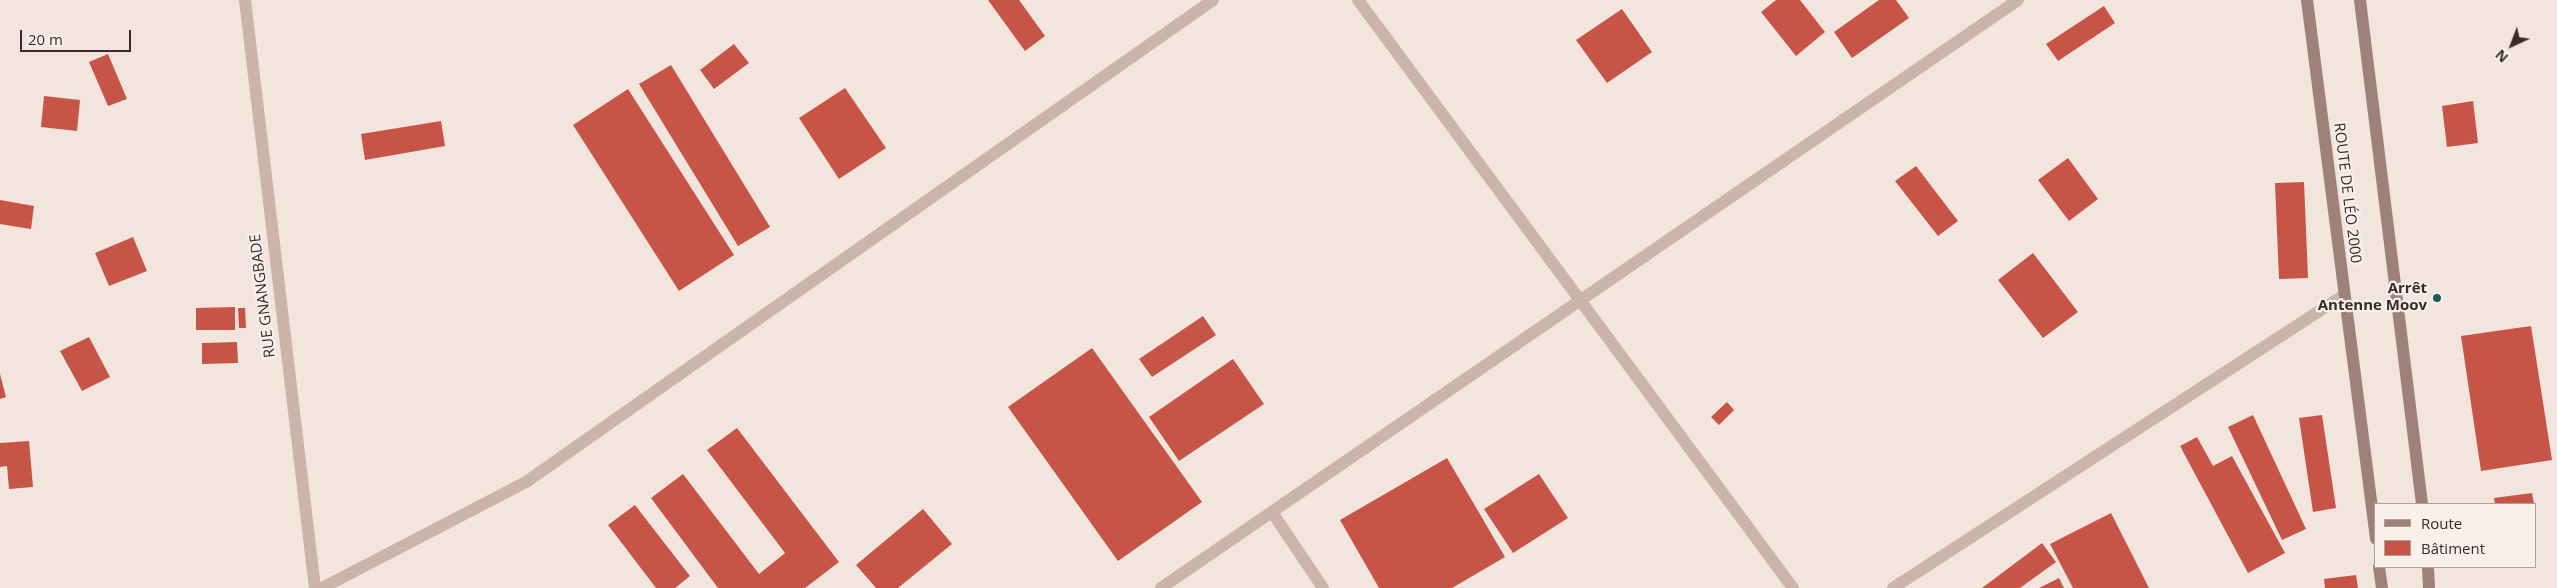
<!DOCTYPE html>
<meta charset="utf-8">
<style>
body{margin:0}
#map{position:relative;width:2557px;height:588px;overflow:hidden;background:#f2e5dd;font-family:"Open Sans",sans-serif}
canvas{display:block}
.legend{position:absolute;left:2374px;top:503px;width:162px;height:65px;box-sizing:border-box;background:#faf0ea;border:1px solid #aca19d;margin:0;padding:6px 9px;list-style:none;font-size:15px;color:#382b29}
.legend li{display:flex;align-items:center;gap:10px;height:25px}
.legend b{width:25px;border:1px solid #aca19d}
.north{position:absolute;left:2487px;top:20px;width:50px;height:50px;-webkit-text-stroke:4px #faf0ea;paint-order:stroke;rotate:223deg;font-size:14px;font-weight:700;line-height:20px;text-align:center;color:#382b29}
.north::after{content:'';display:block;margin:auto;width:18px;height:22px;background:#382b29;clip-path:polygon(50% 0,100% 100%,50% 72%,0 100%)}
.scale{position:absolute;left:20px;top:30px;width:111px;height:22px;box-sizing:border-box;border:2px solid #382b29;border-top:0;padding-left:6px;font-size:15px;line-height:18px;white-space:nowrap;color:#382b29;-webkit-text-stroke:4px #faf0ea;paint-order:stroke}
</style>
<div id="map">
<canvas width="2557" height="588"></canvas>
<ul class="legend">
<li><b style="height:6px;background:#9e827a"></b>Route</li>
<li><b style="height:14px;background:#c65548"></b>Bâtiment</li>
</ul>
<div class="north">N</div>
<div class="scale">20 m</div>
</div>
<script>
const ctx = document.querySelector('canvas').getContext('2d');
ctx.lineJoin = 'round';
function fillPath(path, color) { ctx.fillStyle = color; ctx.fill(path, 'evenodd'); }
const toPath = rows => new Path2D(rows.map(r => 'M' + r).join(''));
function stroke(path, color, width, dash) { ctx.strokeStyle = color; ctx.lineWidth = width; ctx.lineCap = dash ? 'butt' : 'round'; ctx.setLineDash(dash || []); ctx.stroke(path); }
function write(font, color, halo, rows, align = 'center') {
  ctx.font = font + ' "Open Sans",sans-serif'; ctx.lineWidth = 4.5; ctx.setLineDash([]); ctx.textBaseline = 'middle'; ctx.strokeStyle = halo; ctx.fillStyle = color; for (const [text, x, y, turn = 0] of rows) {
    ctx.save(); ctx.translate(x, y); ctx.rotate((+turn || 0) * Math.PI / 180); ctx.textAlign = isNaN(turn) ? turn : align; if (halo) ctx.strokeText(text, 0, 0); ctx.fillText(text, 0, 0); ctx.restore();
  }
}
fillPath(toPath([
 [988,0,1019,0,1045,36,1025,51],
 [1776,0,1800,0,1825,32,1796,56,1761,12],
 [1879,0,1896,0,1909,18,1852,58,1834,32],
 [2104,6,2115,23,2058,61,2046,44],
 [1622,9,1652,52,1607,83,1576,40],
 [734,44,749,63,714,89,700,70],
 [108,54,127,99,108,106,89,62],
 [671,65,770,227,738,246,639,84],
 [845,88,886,148,839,179,799,118],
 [628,89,734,255,679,291,573,125],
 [44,96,80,100,77,131,41,127],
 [2473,101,2478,143,2447,147,2442,106],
 [441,121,445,146,365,160,361,134],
 [2068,158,2098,199,2069,221,2038,180],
 [1916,166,1958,221,1938,236,1895,181],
 [2304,182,2308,278,2279,279,2275,183],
 [0,200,34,206,31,229,0,224],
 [133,237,147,271,109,286,95,253],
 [2033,253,2078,312,2043,338,1998,280],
 [235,307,235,330,196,330,196,308],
 [238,308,245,308,246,328,239,328],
 [1203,316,1216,335,1152,377,1139,359],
 [2531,326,2552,460,2481,471,2461,336],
 [89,337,110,377,82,391,60,351],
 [237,342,238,363,202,364,202,343],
 [1092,348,1202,502,1118,561,1008,407],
 [1233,359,1264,404,1179,461,1149,417],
 [0,374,6,397,0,399],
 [1727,402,1734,410,1719,425,1711,417],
 [2253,415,2306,529,2282,540,2228,427],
 [2322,415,2336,508,2313,512,2299,418],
 [737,428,839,562,805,588,718,588,651,498,683,474,759,574,785,553,707,450],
 [2197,437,2213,466,2232,456,2285,553,2248,573,2180,446],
 [29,441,33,487,9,489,7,466,0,467,0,443],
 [1447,458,1505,557,1452,588,1379,588,1340,520],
 [1539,474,1568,518,1513,553,1484,509],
 [2532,493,2534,504,2495,504,2494,498],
 [635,505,690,576,675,588,656,588,608,525],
 [923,509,952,544,898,588,876,588,856,565],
 [2111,513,2149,588,2073,588,2050,544],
 [2042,543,2056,562,2020,588,1982,588],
 [2356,575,2358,588,2325,588,2324,579],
 [2059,578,2064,588,2039,588]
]), '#c65548');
stroke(toPath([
 [245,0,315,588],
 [1358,0,1793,588],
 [1272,512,1323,588],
 [322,588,526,482,1213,0],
 [1161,588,2018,0],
 [1893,588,2344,295]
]), '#cbb4a9', 12);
stroke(toPath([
 [2307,0,2376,539],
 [2360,0,2422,504],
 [2379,567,2382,588],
 [2428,567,2429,588]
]), '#9e827a', 12);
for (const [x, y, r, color] of [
 [2437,298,5,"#1e5955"]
]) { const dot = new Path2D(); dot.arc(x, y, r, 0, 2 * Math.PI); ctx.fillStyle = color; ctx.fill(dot); stroke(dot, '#faf0ea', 2); }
write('15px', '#382b29', '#faf0ea', [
 ["ROUTE DE LÉO 2000",2347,193,83],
 ["RUE GNANGBADE",263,296,-97]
]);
write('bold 15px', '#382b29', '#faf0ea', [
 ["Arrêt",2427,289],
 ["Antenne Moov",2427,306]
], 'right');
</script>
